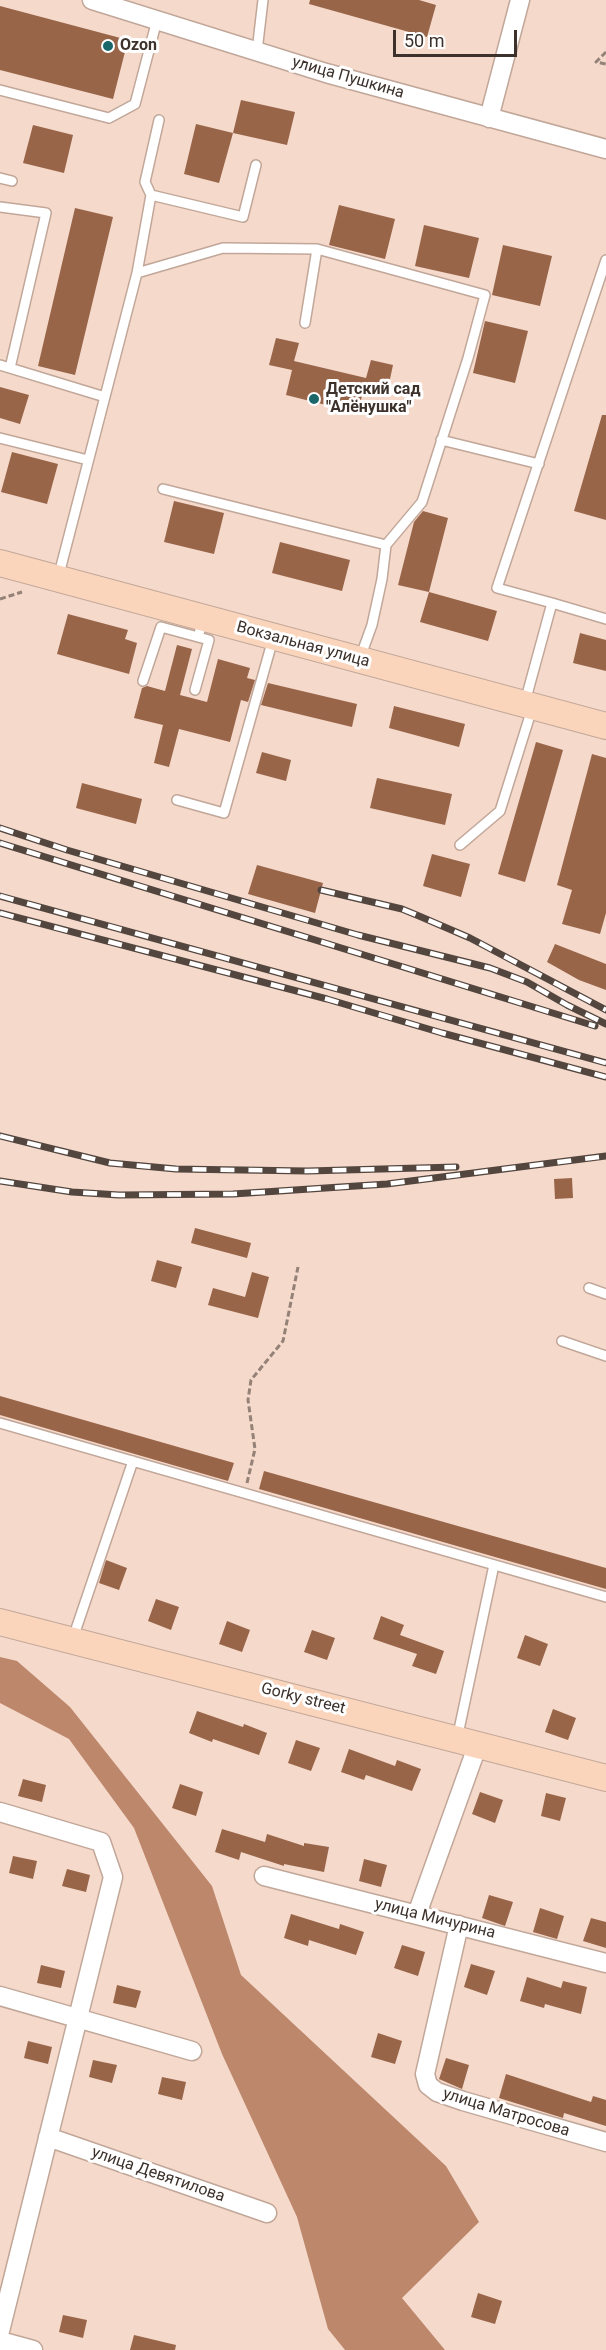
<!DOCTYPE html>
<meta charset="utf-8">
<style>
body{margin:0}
#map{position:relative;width:606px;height:2350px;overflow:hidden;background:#f5d9cb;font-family:Roboto,sans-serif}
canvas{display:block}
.scale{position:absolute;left:393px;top:30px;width:124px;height:27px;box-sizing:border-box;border:3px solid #3c312b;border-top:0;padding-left:8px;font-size:18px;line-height:21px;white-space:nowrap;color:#3c312b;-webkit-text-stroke:4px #fff;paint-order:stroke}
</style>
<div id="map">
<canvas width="606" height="2350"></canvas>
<div class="scale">50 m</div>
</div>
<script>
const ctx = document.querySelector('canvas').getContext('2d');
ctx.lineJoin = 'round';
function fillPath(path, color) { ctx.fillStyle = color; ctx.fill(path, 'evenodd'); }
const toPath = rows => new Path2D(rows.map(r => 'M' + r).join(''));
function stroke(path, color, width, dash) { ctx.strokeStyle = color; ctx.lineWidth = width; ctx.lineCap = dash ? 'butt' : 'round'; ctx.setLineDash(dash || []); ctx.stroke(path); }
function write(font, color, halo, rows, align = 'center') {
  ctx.font = font + ' Roboto,sans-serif'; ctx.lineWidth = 6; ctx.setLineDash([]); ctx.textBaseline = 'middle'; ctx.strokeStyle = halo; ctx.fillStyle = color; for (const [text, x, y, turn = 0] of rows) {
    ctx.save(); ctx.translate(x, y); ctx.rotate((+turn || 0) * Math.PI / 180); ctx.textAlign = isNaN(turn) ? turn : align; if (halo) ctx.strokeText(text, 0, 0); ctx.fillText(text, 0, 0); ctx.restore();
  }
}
fillPath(toPath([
 [0,1657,17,1661,70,1707,212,1886,241,1975,446,2166,479,2222,402,2298,445,2350,345,2350,328,2329,297,2217,222,2054,134,1828,69,1739,0,1703]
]), '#bd876b');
fillPath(toPath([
 [310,0,419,0,436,5,427,37,309,4],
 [0,6,128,40,113,99,0,70],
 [241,100,295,112,287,145,233,133],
 [196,124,233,133,219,183,184,174],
 [33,125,73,135,64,173,23,163],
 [339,205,395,219,385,259,329,245],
 [75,208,113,217,75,375,38,366],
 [424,225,479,238,469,278,415,266],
 [503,245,552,256,540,306,492,295],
 [485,321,528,331,515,383,473,373],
 [276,338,299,343,294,361,366,378,371,360,393,365,387,393,364,387,358,413,286,395,292,370,269,365],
 [0,387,29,395,20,424,0,418],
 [602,415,606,415,606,520,574,511],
 [12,452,58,464,47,504,1,492],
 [174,501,224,513,214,554,164,542],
 [423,511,448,518,429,592,398,585,414,522],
 [280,542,350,560,342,591,272,573],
 [429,592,497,611,488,641,420,622],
 [68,614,128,630,125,639,137,643,129,674,57,654],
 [580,633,606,640,606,671,573,663],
 [177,645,192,649,180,695,207,702,218,659,250,668,247,678,255,680,248,702,241,700,230,742,179,729,169,767,154,763,163,725,134,718,142,688,147,686,165,691],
 [268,683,357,704,352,727,261,705],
 [394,706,465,724,459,747,389,728],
 [536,742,563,750,525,882,498,874],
 [262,752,291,760,286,781,256,773],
 [592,754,606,758,606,913,600,934,562,924,572,890,557,885],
 [377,778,452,794,445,825,370,808],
 [82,783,142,799,136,824,76,808],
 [432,854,470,864,461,897,423,886],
 [257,865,323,883,315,913,248,894],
 [555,944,606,964,606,990,579,980,547,962],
 [572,1178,573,1198,555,1199,554,1179],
 [195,1228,251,1243,247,1258,191,1243],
 [157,1260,182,1267,176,1288,151,1281],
 [252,1272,269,1277,258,1318,208,1305,213,1288,245,1297],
 [0,1396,234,1463,228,1481,0,1415],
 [264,1471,606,1568,606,1589,259,1489],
 [106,1560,127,1568,119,1590,99,1583],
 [156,1599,179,1607,171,1630,148,1621],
 [381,1616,404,1625,400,1635,444,1651,436,1674,412,1666,417,1654,373,1639],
 [227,1621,250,1630,242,1652,219,1644],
 [312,1630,335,1638,327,1660,304,1652],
 [525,1635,548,1644,540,1666,517,1658],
 [553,1709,576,1718,568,1740,545,1732],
 [197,1711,243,1727,244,1724,267,1733,259,1755,213,1739,212,1742,189,1733],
 [296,1740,320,1748,311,1771,288,1763],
 [349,1749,395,1766,397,1760,421,1769,412,1791,366,1775,364,1780,341,1772],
 [23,1779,46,1785,42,1802,18,1796],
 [180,1784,203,1792,196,1816,172,1808],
 [480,1792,503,1800,495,1823,472,1814],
 [546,1793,566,1798,560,1821,541,1816],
 [222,1829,265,1842,267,1834,304,1846,304,1843,329,1847,324,1872,284,1864,284,1866,241,1852,239,1860,215,1852],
 [13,1856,37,1861,33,1879,9,1873],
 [364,1859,387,1865,381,1887,359,1881],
 [67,1869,90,1875,86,1892,62,1886],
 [489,1895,513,1902,505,1926,482,1918],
 [540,1908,564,1916,557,1939,533,1932],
 [291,1914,339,1929,340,1924,364,1932,356,1955,309,1940,308,1946,284,1938],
 [591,1918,606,1922,606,1948,583,1941],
 [402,1945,425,1952,418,1976,394,1968],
 [471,1964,495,1971,487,1995,464,1987],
 [41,1965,65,1971,61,1988,37,1983],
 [527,1977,561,1988,563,1981,587,1987,581,2014,545,2004,544,2008,520,2001],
 [117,1985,141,1991,136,2008,113,2003],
 [378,2033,402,2041,395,2064,371,2057],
 [28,2041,52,2047,48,2064,24,2058],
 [446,2058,469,2065,462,2089,439,2079],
 [93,2060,117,2065,112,2083,89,2077],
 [506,2074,591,2102,593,2096,606,2100,606,2126,564,2113,563,2118,499,2098],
 [162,2077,186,2082,182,2100,158,2094],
 [478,2293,502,2301,495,2324,471,2317],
 [63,2315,87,2320,83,2338,59,2332],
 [134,2335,176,2345,175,2350,130,2350]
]), '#986549');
const lane = toPath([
 [257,51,263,0],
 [0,90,109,118,135,104,157,20],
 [0,178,12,181],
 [151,195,243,217,256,165],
 [0,207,46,213,10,368],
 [137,273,223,248,317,249,485,295,468,358,422,502,386,545,382,579,372,625,360,658],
 [305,323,317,249],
 [0,365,105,397],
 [0,438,88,460],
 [441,440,539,464],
 [163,489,386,545],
 [58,578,137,273,151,195,145,182,159,120],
 [552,603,497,588,606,260],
 [143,681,161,627,198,637,203,620],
 [195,690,209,640,198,637],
 [525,702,552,603,606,619],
 [177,800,224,813,273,639],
 [460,845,500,811,532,709],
 [589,1288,606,1294],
 [562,1341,606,1356],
 [0,1423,606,1597],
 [73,1638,133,1461],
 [457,1739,494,1565]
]);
const street = toPath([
 [92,0,326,73,606,149],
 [489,118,520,0],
 [0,1812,101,1842,113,1877,0,2331],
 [264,1876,606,1963],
 [417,1914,478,1744],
 [459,1925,425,2074,428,2085,437,2092,463,2101,606,2142],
 [0,1996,192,2051],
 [48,2137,267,2213],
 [0,2341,33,2350]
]);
const secondary = toPath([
 [0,563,606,726],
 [0,1622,606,1778]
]);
stroke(lane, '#c1a799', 12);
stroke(street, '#c1a799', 21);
stroke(secondary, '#c1a799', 28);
stroke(toPath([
 [606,52,596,62,606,64],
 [0,599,22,592],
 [247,1483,255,1449,248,1400,251,1380,283,1341,298,1267]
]), '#948177', 3, [6, 3]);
stroke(lane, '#fff', 9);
stroke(street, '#fff', 18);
stroke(secondary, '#fad5bc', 26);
const rail = toPath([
 [0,828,67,850,358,935,490,968,527,982,567,1005,606,1024],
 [0,843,595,1026],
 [321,890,402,909,419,916,470,938,606,1010],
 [0,896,606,1063],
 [0,913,327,999,442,1033,606,1077],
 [0,1136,110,1163,176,1169,308,1171,456,1167],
 [0,1181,72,1192,119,1195,233,1194,387,1184,606,1156]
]);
stroke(rail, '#53463f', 7);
stroke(rail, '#fff', 4.5, [14]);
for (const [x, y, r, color] of [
 [108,46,6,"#1a676a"],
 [314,399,6,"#1a676a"]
]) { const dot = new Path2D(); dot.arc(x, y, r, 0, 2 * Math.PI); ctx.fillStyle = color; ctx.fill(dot); stroke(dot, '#fff', 2); }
write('bold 16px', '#3c312b', '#fff', [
 ["Ozon",120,46],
 ["Детский сад",326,390],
 ["\"Алёнушка\"",326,408]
], 'left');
write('16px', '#3c312b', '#fff', [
 ["улица Пушкина",348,78,16],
 ["Вокзальная улица",303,645,15],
 ["Gorky street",303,1699,14],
 ["улица Мичурина",435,1919,14],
 ["улица Матросова",506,2113,17],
 ["улица Девятилова",158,2175,19]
]);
</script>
